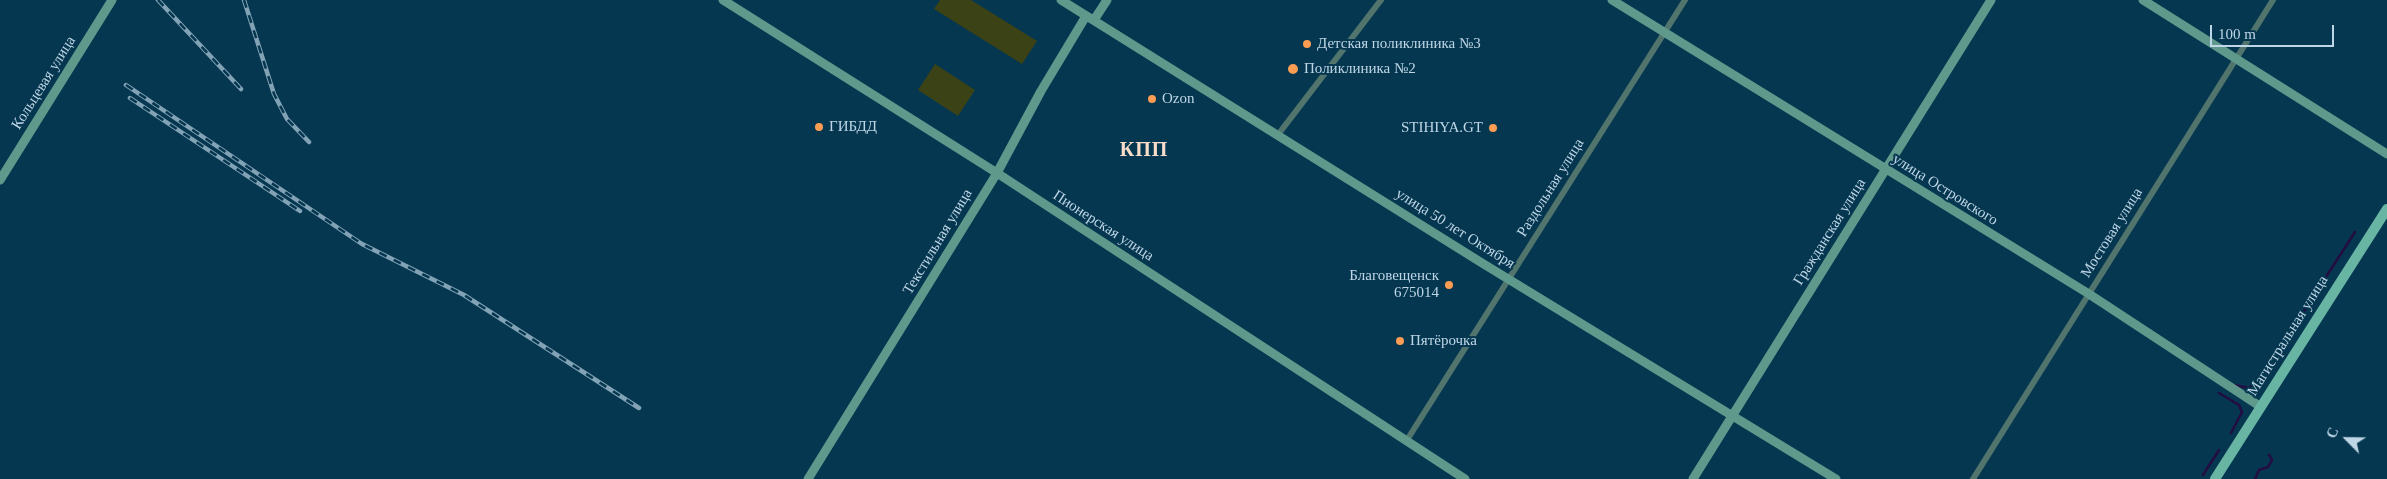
<!DOCTYPE html>
<meta charset="utf-8">
<style>
body{margin:0}
#map{position:relative;width:2387px;height:479px;overflow:hidden;background:#053750;font-family:"Times New Roman",serif}
canvas{display:block}
.north{position:absolute;left:2322px;top:414px;width:50px;height:50px;-webkit-text-stroke:4px #053750;paint-order:stroke;rotate:293deg;font-size:14px;font-weight:700;line-height:20px;text-align:center;color:#bfd6e6}
.north::after{content:'';display:block;margin:auto;width:18px;height:22px;background:#bfd6e6;clip-path:polygon(50% 0,100% 100%,50% 72%,0 100%)}
.scale{position:absolute;left:2210px;top:25px;width:124px;height:22px;box-sizing:border-box;border:2px solid #bfd6e6;border-top:0;padding-left:6px;font-size:15px;line-height:18px;white-space:nowrap;color:#bfd6e6;-webkit-text-stroke:4px #053750;paint-order:stroke}
</style>
<div id="map">
<canvas width="2387" height="479"></canvas>
<div class="north">С</div>
<div class="scale">100 m</div>
</div>
<script>
const ctx = document.querySelector('canvas').getContext('2d');
ctx.lineJoin = 'round';
function fillPath(path, color) { ctx.fillStyle = color; ctx.fill(path, 'evenodd'); }
const toPath = rows => new Path2D(rows.map(r => 'M' + r).join(''));
function stroke(path, color, width, dash) { ctx.strokeStyle = color; ctx.lineWidth = width; ctx.lineCap = dash ? 'butt' : 'round'; ctx.setLineDash(dash || []); ctx.stroke(path); }
function write(font, color, halo, rows, align = 'center') {
  ctx.font = font + ' "Times New Roman",serif'; ctx.lineWidth = 4; ctx.setLineDash([]); ctx.textBaseline = 'middle'; ctx.strokeStyle = halo; ctx.fillStyle = color; for (const [text, x, y, turn = 0] of rows) {
    ctx.save(); ctx.translate(x, y); ctx.rotate((+turn || 0) * Math.PI / 180); ctx.textAlign = isNaN(turn) ? turn : align; if (halo) ctx.strokeText(text, 0, 0); ctx.fillText(text, 0, 0); ctx.restore();
  }
}
fillPath(toPath([
 [940,0,971,0,1037,41,1022,64,934,9],
 [935,64,975,90,958,116,918,90]
]), '#3b4216');
stroke(toPath([
 [2302,314,2355,232],
 [2289,334,2297,322],
 [2275,357,2283,344],
 [2234,385,2249,388,2257,382,2269,365],
 [2219,393,2239,405,2242,412,2231,433],
 [2203,475,2219,450],
 [2255,479,2259,470,2268,467,2272,460,2269,455]
]), '#230d43', 2.5);
stroke(toPath([
 [1277,136,1381,0],
 [1407,440,1685,0],
 [1973,479,2273,0]
]), '#51756c', 6);
stroke(toPath([
 [723,0,997,173,1465,479],
 [1061,0,1482,263,1836,479],
 [1612,0,2089,294,2261,407],
 [2143,0,2387,154],
 [1094,20,1107,0],
 [0,180,112,0],
 [808,479,997,173,1041,91,1086,16],
 [1693,479,1991,0]
]), '#5f998b', 9);
stroke(toPath([
 [2215,479,2387,209]
]), '#69b5a3', 10);
const rail = toPath([
 [158,0,241,89],
 [244,0,274,94,287,119,309,142],
 [126,85,362,244,464,295,639,408],
 [130,98,300,211]
]);
stroke(rail, '#82a2b5', 4.5);
stroke(rail, '#053750', 2.5, [8]);
for (const [x, y, r, color] of [
 [1307,44,5,"#fc9d53"],
 [1293,69,6,"#fc9d53"],
 [1152,99,5,"#fc9d53"],
 [819,127,5,"#fc9d53"],
 [1493,128,5,"#fc9d53"],
 [1449,285,5,"#fc9d53"],
 [1400,341,5,"#fc9d53"]
]) { const dot = new Path2D(); dot.arc(x, y, r, 0, 2 * Math.PI); ctx.fillStyle = color; ctx.fill(dot); stroke(dot, '#053750', 2); }
write('15px', '#bfd6e6', '#053750', [
 ["Детская поликлиника №3",1317,44],
 ["Поликлиника №2",1304,69],
 ["Ozon",1162,99],
 ["ГИБДД",829,127],
 ["STIHIYA.GT",1483,128,"right"],
 ["Благовещенск",1439,276,"right"],
 ["675014",1439,293,"right"],
 ["Пятёрочка",1410,341]
], 'left');
write('15px', '#bfd6e6', '#053750', [
 ["Кольцевая улица",44,83,-58],
 ["Раздольная улица",1551,188,-58],
 ["улица Островского",1945,190,32],
 ["Пионерская улица",1103,226,33],
 ["улица 50 лет Октября",1455,229,32],
 ["Гражданская улица",1830,232,-58],
 ["Мостовая улица",2112,233,-58],
 ["Текстильная улица",938,242,-59],
 ["Магистральная улица",2288,336,-58]
]);
ctx.letterSpacing = '1px';
write('bold 20px', '#f9ddca', '#053750', [
 ["КПП",1144,151]
]);
ctx.letterSpacing = '0px';
</script>
